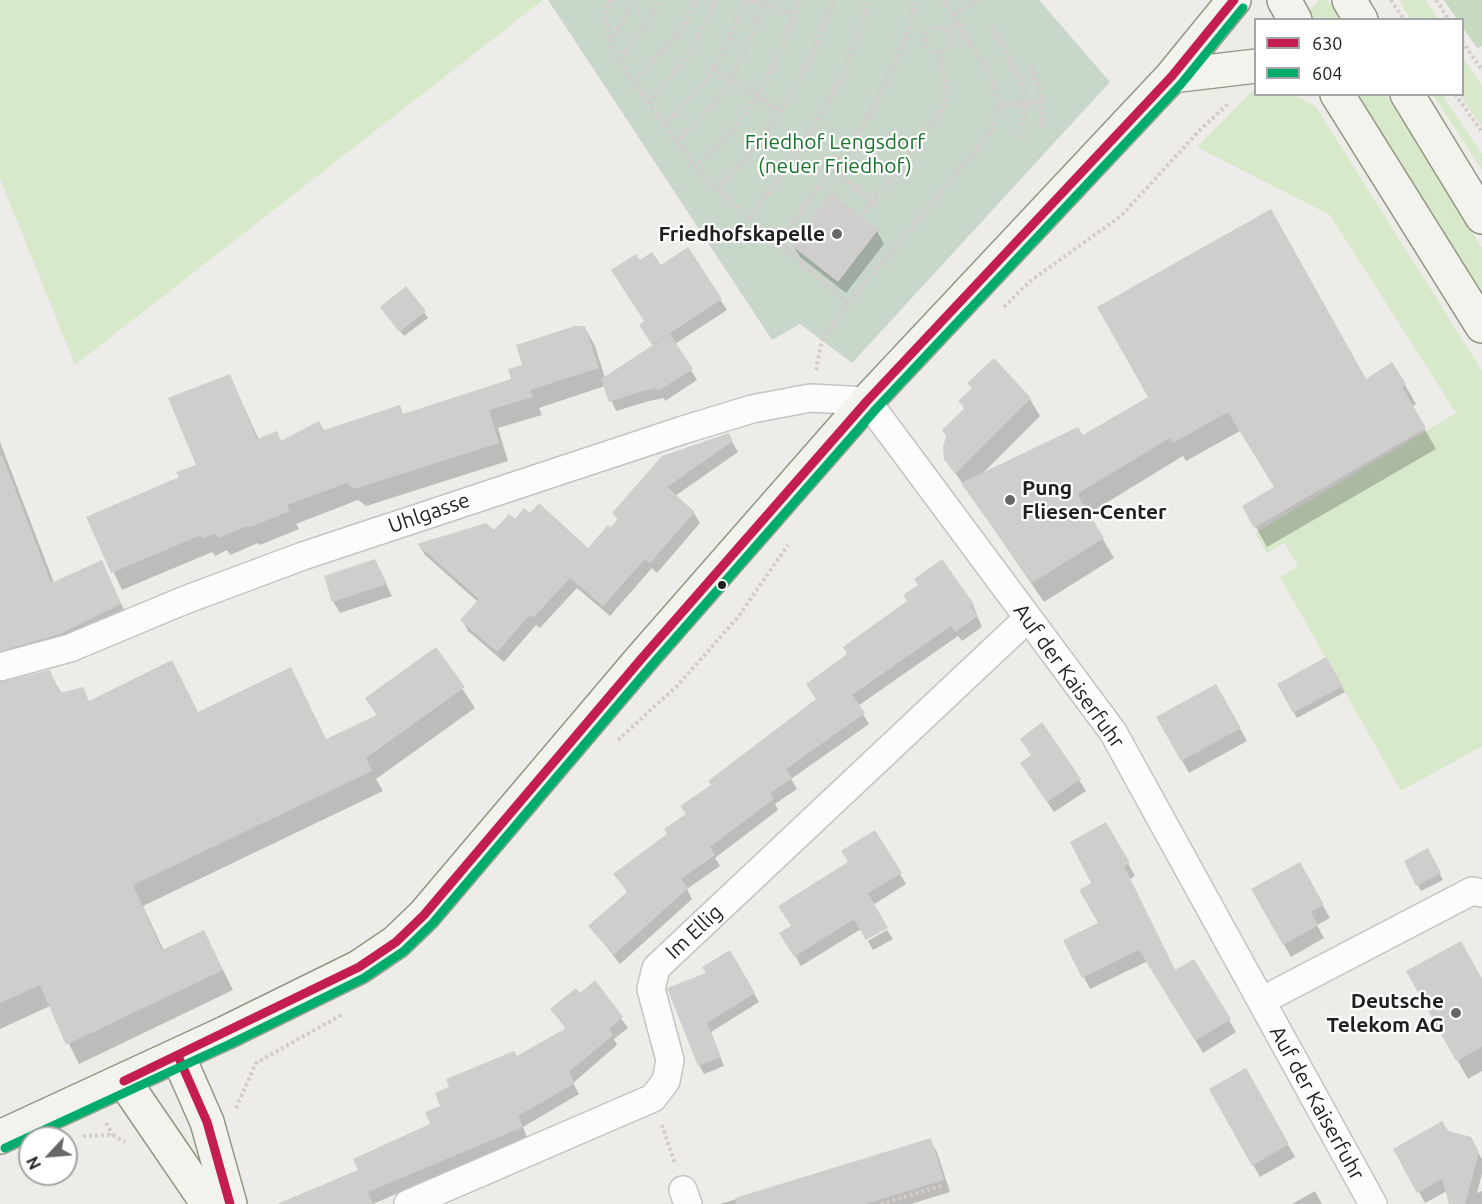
<!DOCTYPE html>
<style>
body{margin:0}
#map{position:relative;width:1482px;height:1204px;overflow:hidden;background:#edece9;font-family:Ubuntu,sans-serif}
canvas{display:block}
.legend{position:absolute;left:1254px;top:18px;width:210px;height:78px;box-sizing:border-box;background:#fff;border:2px solid #a5a5a5;margin:0;padding:8px 10px;list-style:none;font-size:18px;color:#1f1f1f}
.legend li{display:flex;align-items:center;gap:12px;height:30px}
.legend b{width:30px;border:2px solid #a5a5a5}
.north{position:absolute;left:18px;top:1126px;width:60px;height:60px;box-sizing:border-box;background:#fff;border:2px solid #a5a5a5;border-radius:50%;rotate:244deg;font-size:16px;font-weight:700;line-height:24px;text-align:center;color:#1f1f1f}
.north::after{content:'';display:block;margin:auto;width:21px;height:27px;background:#676766;clip-path:polygon(50% 0,100% 100%,50% 72%,0 100%)}
</style>
<div id="map">
<canvas width="1482" height="1204"></canvas>
<ul class="legend">
<li><b style="height:8px;background:#c41e50"></b>630</li>
<li><b style="height:8px;background:#00ac6c"></b>604</li>
</ul>
<div class="north">N</div>
</div>
<script>
const ctx = document.querySelector('canvas').getContext('2d');
ctx.lineJoin = 'round';
function fillPath(path, color) { ctx.fillStyle = color; ctx.fill(path, 'evenodd'); }
const toPath = rows => new Path2D(rows.map(r => 'M' + r).join(''));
function stroke(path, color, width, dash) { ctx.strokeStyle = color; ctx.lineWidth = width; ctx.lineCap = dash ? 'butt' : 'round'; ctx.setLineDash(dash || []); ctx.stroke(path); }
function write(font, color, halo, rows, align = 'center') {
  ctx.font = font + ' Ubuntu,sans-serif'; ctx.lineWidth = 4.5; ctx.setLineDash([]); ctx.textBaseline = 'middle'; ctx.strokeStyle = halo; ctx.fillStyle = color; for (const [text, x, y, turn = 0] of rows) {
    ctx.save(); ctx.translate(x, y); ctx.rotate((+turn || 0) * Math.PI / 180); ctx.textAlign = isNaN(turn) ? turn : align; if (halo) ctx.strokeText(text, 0, 0); ctx.fillText(text, 0, 0); ctx.restore();
  }
}
fillPath(toPath([
 [0,0,543,0,75,365,0,179],
 [1319,0,1327,0,1341,19,1309,19,1306,14],
 [1399,0,1426,0,1438,19,1410,19],
 [1463,57,1482,86,1482,127,1460,95,1462,94],
 [1255,88,1256,94,1294,95,1316,107,1482,371,1482,746,1401,791,1280,577,1298,566,1284,543,1267,553,1255,533,1456,413,1330,215,1197,147],
 [1356,95,1386,95,1482,248,1482,296],
 [1433,95,1442,95,1482,154,1482,170]
]), '#d7e8cb');
fillPath(toPath([
 [1444,0,1482,0,1482,46,1477,48,1463,28,1462,20,1457,19]
]), '#c7d9c1');
fillPath(toPath([
 [548,0,1039,0,1110,82,852,363,800,324,772,340]
]), '#c8d7ca');
fillPath(toPath([
 [877,231,884,244,846,293,800,257,793,245],
 [688,249,727,310,675,344,697,380,665,401,664,398,649,401,616,411,605,386,539,408,542,415,498,428,508,461,366,506,358,500,296,524,299,529,260,545,258,543,230,555,227,550,215,556,212,552,122,590,88,517,181,478,198,466,230,376,259,440,282,443,404,416,513,380,524,366,585,328,595,346,605,378,654,346,641,325,645,322,639,262,660,267],
 [424,312,428,318,404,336,385,313],
 [994,360,1030,399,1040,416,982,474,1082,437,1366,381,1405,385,1416,404,1412,407,1436,449,1267,547,1244,506,1276,488,1240,431,1186,461,1183,456,1088,514,1114,558,1044,602,945,458,965,410,960,401,973,389,969,383],
 [728,435,738,452,675,496,694,513,700,523,657,573,652,568,610,616,577,588,540,628,536,625,504,662,468,631,462,620,478,602,425,555,419,545,494,532,515,521,588,550,619,521,614,513],
 [0,442,54,583,101,562,131,624,0,677],
 [942,561,973,605,982,627,962,641,958,636,858,706,869,724,791,779,797,789,775,804,778,810,715,858,720,866,687,889,692,899,620,964,590,926,628,893,615,875,669,834,712,785,817,700,849,655,909,602],
 [381,574,392,596,340,613,333,601],
 [436,649,475,708,376,779,383,791,143,906,164,951,204,932,233,990,79,1064,50,1006,0,1029,0,683,49,672,62,694,90,702,198,714,290,669,327,741,377,716,367,698],
 [1326,659,1345,692,1297,718,1279,685],
 [1216,686,1247,741,1189,773,1158,717],
 [1028,774,1079,780,1086,791,1054,812],
 [1106,824,1135,876,1130,879,1176,972,1194,961,1236,1032,1203,1053,1148,961,1090,989,1065,941,1100,924,1094,883],
 [875,832,906,884,873,905,861,929,801,966,782,934,793,927],
 [1428,850,1443,880,1421,891,1406,862],
 [1299,864,1330,918,1317,925,1324,938,1291,957,1253,890],
 [887,930,893,939,873,950,868,941],
 [729,952,759,1002,711,1032,724,1066,704,1074,699,1065,708,974],
 [1408,972,1482,982,1482,1071,1468,1079],
 [595,982,628,1028,614,1039,617,1045,573,1083,579,1094,523,1127,527,1137,373,1204,319,1204,360,1171,432,1125,442,1107,566,1029,552,1009,580,995],
 [1245,1070,1295,1157,1260,1177,1211,1090],
 [1447,1132,1470,1139,1482,1159,1482,1174,1477,1193,1482,1191,1482,1204,1451,1204,1447,1191,1425,1203,1395,1149],
 [930,1140,937,1152,950,1192,911,1204,720,1204],
 [1315,1191,1322,1204,1292,1204]
]), '#0003');
fillPath(toPath([
 [830,193,878,230,838,282,791,245],
 [1271,209,1366,379,1392,362,1406,384,1402,387,1426,428,1254,528,1242,506,1274,487,1228,412,1173,443,1170,438,1077,494,1104,538,1032,583,961,483,1078,427,1083,435,1148,397,1097,307],
 [688,247,722,299,652,345,639,325,644,321,611,270,636,254,640,260,652,252,661,265],
 [406,286,426,311,399,332,380,307],
 [575,326,585,326,599,368,530,390,533,397,489,410,499,443,354,489,347,483,287,505,290,511,248,528,247,526,218,538,215,533,203,539,201,535,111,573,86,517,179,477,176,472,196,465,168,398,230,374,257,439,277,431,281,441,319,421,324,430,400,405,403,414,511,379,508,369,522,365,516,345],
 [670,334,693,369,658,391,656,388,642,391,609,402,601,379],
 [994,358,1031,398,955,474,944,459,943,447,946,436,942,430,965,408,958,401,972,388,967,383],
 [729,433,733,441,667,487,695,512,650,563,645,559,603,606,570,578,533,618,530,615,497,652,460,620,479,599,417,544,486,523,494,530,509,514,515,519,524,508,530,513,539,503,588,548,608,525,610,528,618,519,612,513,662,456],
 [0,455,2,455,51,583,102,560,121,604,60,634,0,651],
 [375,559,387,584,332,602,324,576],
 [942,559,974,604,971,606,978,616,955,632,951,626,852,695,865,713,786,769,792,778,770,793,774,799,710,847,715,855,681,879,688,888,614,955,588,926,628,891,613,874,667,834,664,829,686,814,680,806,711,785,708,781,816,699,806,684,847,654,843,647,907,601,903,595,918,585,914,579],
 [436,647,465,687,366,758,372,771,133,885,162,950,204,930,223,970,66,1045,40,985,0,1003,0,682,50,670,60,693,83,687,89,701,172,660,198,712,291,667,326,739,377,715,365,698],
 [1326,657,1343,686,1293,713,1277,684],
 [1216,684,1241,728,1181,761,1156,717],
 [1042,722,1081,779,1047,802,1020,763,1031,755,1020,739],
 [1106,822,1130,863,1124,866,1175,970,1194,959,1231,1019,1195,1041,1139,950,1082,978,1063,940,1098,923,1079,890,1091,883,1070,842],
 [875,830,902,873,868,893,888,928,866,940,854,919,794,957,779,933,791,926,778,906,848,862,841,851],
 [1428,848,1441,873,1416,886,1404,861],
 [1300,862,1324,905,1311,912,1318,925,1283,945,1251,889],
 [1461,941,1482,979,1482,1047,1456,1061,1406,971],
 [730,950,755,993,707,1023,721,1057,698,1066,667,988,706,973,702,967],
 [595,980,623,1017,609,1029,613,1035,569,1072,575,1083,518,1116,523,1127,368,1192,373,1204,277,1204,358,1170,353,1159,430,1124,425,1112,440,1106,435,1093,449,1087,446,1079,514,1051,517,1056,566,1028,550,1009,576,988,580,993],
 [1246,1068,1289,1144,1252,1166,1209,1089],
 [1442,1121,1448,1131,1471,1137,1479,1152,1465,1204,1449,1204,1442,1179,1417,1193,1393,1149],
 [931,1138,944,1180,865,1204,736,1204,735,1198]
]), '#d0cecc');
const street = toPath([
 [0,667,70,648,185,600,303,556,683,430,752,409,810,398,867,401,1113,732,1373,1204],
 [1261,1001,1472,891,1482,893],
 [683,1190,688,1204],
 [408,1204,653,1098,666,1081,670,1060,651,989,656,968,1028,618]
]);
const secondary = toPath([
 [1284,0,1295,20],
 [1349,0,1361,20],
 [1172,76,1256,66],
 [1337,94,1482,326],
 [1407,94,1482,217],
 [178,1056,207,1122,230,1204],
 [124,1081,208,1204],
 [0,1137,225,1033,359,967,396,942,424,915,642,658,867,401,1172,76,1234,0]
]);
stroke(street, '#c4c4c2', 30);
stroke(secondary, '#929682', 36);
stroke(toPath([
 [610,0,605,15,612,47,628,75,705,179,848,304],
 [744,0,794,13],
 [1391,0,1404,20],
 [1436,0,1449,20],
 [954,15,977,0],
 [991,23,1023,86,1024,112,1018,141],
 '924 40a13 13 0 1 1 26 0a13 13 0 1 1-26 0Z',
 [947,31,959,23],
 [611,41,635,0],
 [1462,41,1482,70],
 [619,59,640,34,661,0],
 [1031,66,1041,94,1042,127],
 [713,69,780,111],
 [634,83,683,28,696,0],
 [1455,94,1482,132],
 [649,103,692,50,716,0],
 [998,105,1042,102],
 [664,125,704,84,721,57,734,29,744,0],
 [676,142,702,117,722,94,755,29,765,0],
 [695,167,735,128,757,95,774,66,791,26,798,0],
 [832,171,873,202],
 [715,190,748,157,788,100,811,59,833,0],
 [861,217,943,109,947,95,940,53],
 [749,219,796,155,829,100,844,74,870,0],
 [778,243,870,115,906,39,916,0],
 [1004,307,1029,282,1121,216,1198,132,1229,103],
 [816,370,822,340,848,304,991,132,998,105,993,80,943,0],
 [618,740,678,685,738,617,788,545],
 [236,1108,256,1063,343,1014],
 [106,1123,113,1135],
 [662,1125,675,1164],
 [83,1136,113,1135,125,1142],
 [881,1204,944,1185]
]), '#d5cbc8', 4, [3, 3]);
stroke(street, '#fcfcfc', 27);
stroke(secondary, '#f1f3ec', 33);
stroke(toPath([
 [178,1056,207,1122,230,1204],
 [124,1081,359,967,396,942,424,915,642,658,867,401,1172,76,1234,0]
]), '#c41e50', 9);
stroke(toPath([
 [5,1148,230,1044,364,978,404,951,433,923,651,666,876,409,1181,84,1243,8]
]), '#00ac6c', 9);
for (const [x, y, r, color] of [
 [837,234,6,"#676766"],
 [1010,500,6,"#676766"],
 [722,585,5,"#1f1f1f"],
 [1456,1013,6,"#676766"]
]) { const dot = new Path2D(); dot.arc(x, y, r, 0, 2 * Math.PI); ctx.fillStyle = color; ctx.fill(dot); stroke(dot, '#fff', 2); }
write('21px', '#177428', '#fff', [
 ["Friedhof Lengsdorf",835,142],
 ["(neuer Friedhof)",835,166]
]);
write('bold 21px', '#1f1f1f', '#fff', [
 ["Friedhofskapelle",825,234],
 ["Pung",1022,488,"left"],
 ["Fliesen-Center",1022,512,"left"],
 ["Deutsche",1444,1001],
 ["Telekom AG",1444,1025]
], 'right');
write('21px', '#1f1f1f', '#fff', [
 ["Uhlgasse",429,513,-19],
 ["Auf der Kaiserfuhr",1069,676,54],
 ["Im Ellig",694,932,-43],
 ["Auf der Kaiserfuhr",1317,1103,61]
]);
</script>
